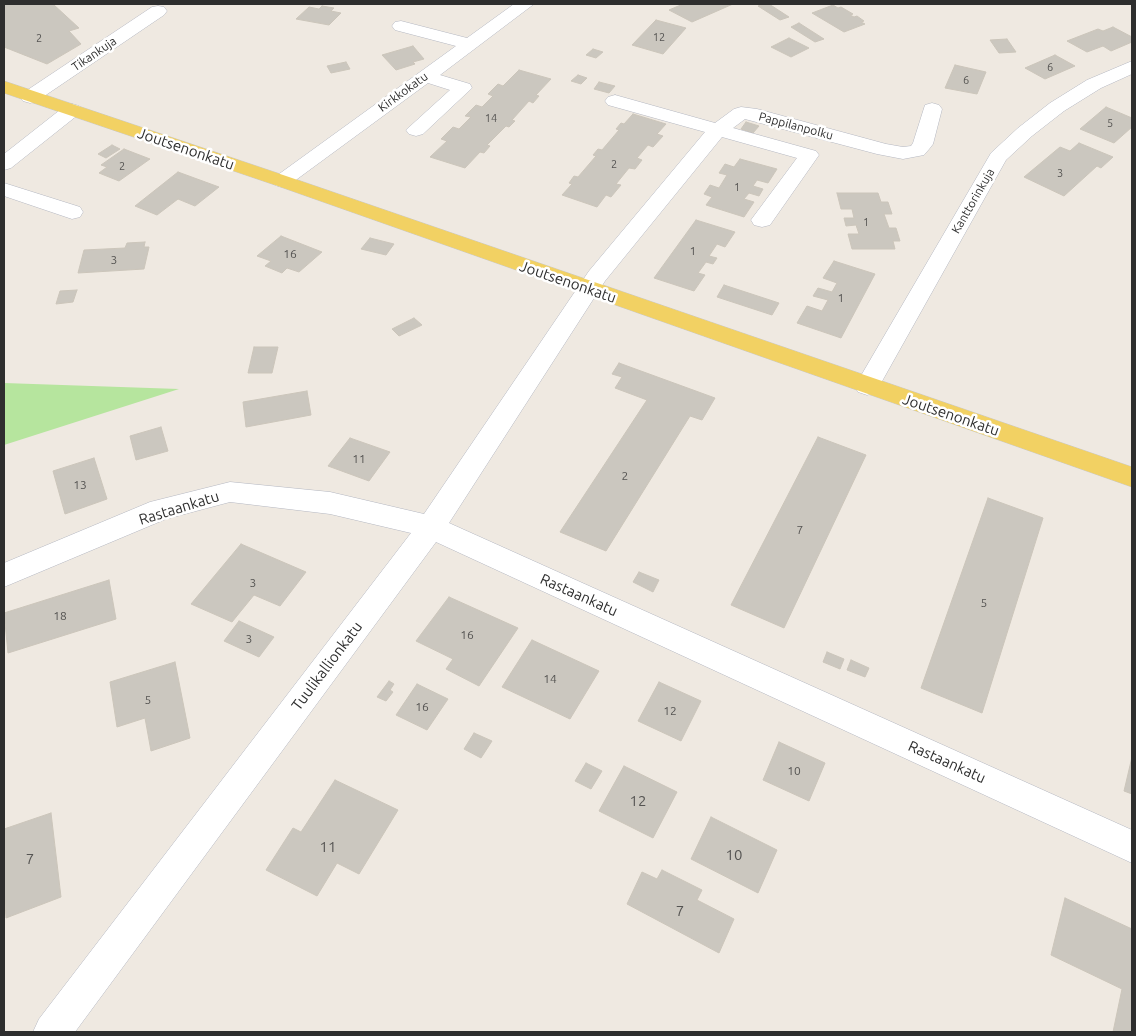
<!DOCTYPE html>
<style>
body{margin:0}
#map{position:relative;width:1136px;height:1036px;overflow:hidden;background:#efe9e1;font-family:Ubuntu,sans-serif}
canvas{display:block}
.frame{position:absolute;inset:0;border:5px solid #2e2e2e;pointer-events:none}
</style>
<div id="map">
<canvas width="1136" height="1036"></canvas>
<div class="frame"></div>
</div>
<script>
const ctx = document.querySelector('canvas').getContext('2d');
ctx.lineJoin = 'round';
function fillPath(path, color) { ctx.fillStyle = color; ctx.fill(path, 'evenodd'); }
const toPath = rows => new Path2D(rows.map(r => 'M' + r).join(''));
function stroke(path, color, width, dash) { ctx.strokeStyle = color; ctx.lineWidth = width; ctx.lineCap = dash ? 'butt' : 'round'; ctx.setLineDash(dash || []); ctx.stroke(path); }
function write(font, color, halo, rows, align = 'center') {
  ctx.font = font + ' Ubuntu,sans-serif'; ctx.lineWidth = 5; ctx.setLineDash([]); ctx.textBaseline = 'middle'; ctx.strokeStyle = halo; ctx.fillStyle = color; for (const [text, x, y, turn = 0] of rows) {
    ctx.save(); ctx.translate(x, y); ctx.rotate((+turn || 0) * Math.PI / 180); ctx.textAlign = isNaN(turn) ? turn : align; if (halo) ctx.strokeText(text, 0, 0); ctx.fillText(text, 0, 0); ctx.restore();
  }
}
fillPath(toPath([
 [4,383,179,389,4,445]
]), '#b6e59e');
const building = toPath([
 [4,4,53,4,79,28,69,31,81,44,47,64,4,47,4,4],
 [683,4,733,4,692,22,669,10,683,4],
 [764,4,769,4,789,17,780,20,758,6,764,4],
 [833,5,838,8,841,7,853,14,850,15,854,17,857,16,864,21,861,22,865,24,844,32,812,13,833,5],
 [322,6,334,8,331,11,341,13,329,25,296,19,309,7,319,9,322,6],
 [656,20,686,28,663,54,632,45,656,20],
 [799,23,824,39,815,42,791,27,799,23],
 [1113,27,1132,37,1132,42,1111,51,1103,46,1087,52,1067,41,1098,29,1103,31,1113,27],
 [789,38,809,48,791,57,771,47,789,38],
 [1007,39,1016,52,999,53,990,40,1007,39],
 [413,46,424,59,413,62,415,64,396,70,382,55,413,46],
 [593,49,603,52,596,58,586,55,593,49],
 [1055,55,1075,66,1045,79,1025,68,1055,55],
 [346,62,350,69,331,73,327,66,346,62],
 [955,65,986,72,977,94,945,88,955,65],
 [519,70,551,79,536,95,539,96,533,103,529,101,512,120,515,121,509,127,506,126,487,145,490,146,484,153,480,152,465,168,430,157,447,141,441,139,453,127,459,129,471,117,465,116,476,105,482,107,493,96,488,94,498,84,503,86,519,70],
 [578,75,587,78,581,84,571,81,578,75],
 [599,82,615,86,609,93,594,89,599,82],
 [1106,107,1132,118,1132,127,1114,143,1080,129,1106,107],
 [633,114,666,124,657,134,663,136,653,147,648,145,637,158,642,160,635,169,629,168,616,184,621,185,611,197,606,195,597,207,562,195,572,184,569,183,574,176,578,177,596,156,593,155,598,149,602,150,619,130,616,129,621,123,624,124,633,114],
 [746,122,759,126,753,133,741,129,746,122],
 [1079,143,1113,157,1101,168,1097,166,1064,196,1024,177,1060,147,1070,151,1079,143],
 [112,145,120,149,106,158,98,154,112,145],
 [124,149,150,159,119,181,99,173,107,167,101,165,124,149],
 [740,159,777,169,768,183,757,180,753,186,763,189,759,196,749,193,744,199,754,202,744,217,706,205,712,197,704,194,710,185,719,188,727,175,719,173,725,164,734,167,740,159],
 [178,172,219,187,195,206,178,199,157,215,135,206,178,172],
 [837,193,878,193,881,202,888,202,892,214,884,214,889,228,896,228,900,241,893,241,895,249,852,249,848,234,859,234,856,225,846,226,844,218,854,218,852,209,841,209,837,193],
 [696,220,735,232,725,247,717,244,709,256,717,258,713,264,706,262,698,273,705,275,694,291,654,278,696,220],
 [281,236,322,252,299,272,287,268,282,273,265,266,271,261,257,256,281,236],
 [370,238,394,244,386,255,361,249,370,238],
 [145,242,144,247,149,247,144,269,78,273,84,250,125,248,127,243,145,242],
 [834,261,875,274,841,338,797,323,807,306,822,311,828,300,813,296,818,288,832,292,837,283,823,278,834,261],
 [724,285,779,303,772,315,717,297,724,285],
 [77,290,73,302,56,304,60,291,77,290],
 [414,318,422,325,399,336,392,329,414,318],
 [254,347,278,347,272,373,248,373,254,347],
 [619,363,715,398,702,420,690,416,606,551,560,532,647,400,615,388,622,377,612,374,619,363],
 [307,391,311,415,246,427,243,402,307,391],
 [161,427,168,451,136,460,130,436,161,427],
 [818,437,866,455,784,628,731,605,818,437],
 [350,438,390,452,369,481,328,466,350,438],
 [94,458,107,499,65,514,53,471,94,458],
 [988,498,1043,518,982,713,921,688,988,498],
 [241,544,306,572,280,606,254,595,232,622,191,604,241,544],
 [639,572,659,580,653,592,633,582,639,572],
 [109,580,116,619,8,653,4,613,109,580],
 [449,597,518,628,479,686,446,669,453,659,416,641,449,597],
 [239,621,274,637,259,657,224,641,239,621],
 [532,640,599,671,570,719,502,687,532,640],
 [827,652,844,659,840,669,823,662,827,652],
 [851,660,869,668,865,677,847,670,851,660],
 [175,662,190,738,151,751,145,718,117,727,110,682,175,662],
 [389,681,394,684,390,690,393,692,386,701,377,697,389,681],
 [659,682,701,701,681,741,638,721,659,682],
 [417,684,448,699,427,730,396,715,417,684],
 [474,733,492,741,481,758,464,749,474,733],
 [779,742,825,763,809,801,763,780,779,742],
 [1132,757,1132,794,1124,791,1132,757],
 [586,763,602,771,591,789,575,781,586,763],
 [624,766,677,792,653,838,599,811,624,766],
 [335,780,398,810,359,874,337,863,317,896,266,870,293,828,301,832,335,780],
 [51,813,61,897,6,918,4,889,4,829,51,813],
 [711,817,777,850,758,893,691,859,711,817],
 [662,870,702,890,697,900,734,919,719,953,627,904,642,872,657,879,662,870],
 [1065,898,1132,929,1132,1032,1113,1032,1122,989,1051,955,1065,898]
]);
fillPath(building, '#cbc7bf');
stroke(building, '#cbc5ba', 1);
const minor = toPath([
 [514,4,534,4,440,75,470,84,472,88,423,134,416,136,409,134,406,130,450,90,428,83,289,185,282,187,275,185,272,181,275,177,456,46,395,30,392,26,395,22,401,21,467,38,514,4],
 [158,6,164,7,167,11,164,15,37,101,30,103,23,101,20,97,23,93,152,7,158,6],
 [1132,61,1132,74,1101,88,1064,111,1032,136,1006,160,876,392,867,395,858,392,855,386,991,153,1018,128,1050,103,1087,80,1132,61],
 [615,95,715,123,734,109,741,107,757,109,886,144,903,147,911,146,913,143,925,105,932,103,939,105,942,109,933,144,930,148,924,155,903,159,877,154,745,119,733,128,816,151,819,155,770,225,762,227,754,225,751,220,797,158,722,137,605,281,449,523,1132,830,1132,863,436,542,75,1032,33,1032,39,1019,411,533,330,514,230,502,166,519,4,587,4,563,150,502,230,482,330,492,424,514,589,271,705,132,608,105,605,101,608,97,615,95],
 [72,104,79,106,82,110,79,114,11,168,4,170,4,154,65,106,72,104],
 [4,183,80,207,83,212,80,217,72,219,4,196,4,183]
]);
const major = toPath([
 [4,81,289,177,1132,467,1132,487,275,185,4,93,4,81]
]);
stroke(minor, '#b4b7c1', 1);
stroke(major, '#c9c9c9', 1);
fillPath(minor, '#fff');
fillPath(major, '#f2d163');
write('11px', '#555452', null, [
 ["12",659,37],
 ["2",39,38],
 ["6",1050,67],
 ["6",966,80],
 ["14",491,118],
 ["5",1110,123],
 ["2",614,164],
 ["2",122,166],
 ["3",1060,173],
 ["1",737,187],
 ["1",866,222]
]);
write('12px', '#2e2e2e', '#fff', [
 ["Tikankuja",94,54,-34],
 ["Kirkkokatu",403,92,-36],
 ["Pappilanpolku",796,126,15],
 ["Kanttorinkuja",973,201,-60]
]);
write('12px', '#555452', null, [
 ["1",693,251],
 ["16",290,254],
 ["3",114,260],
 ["1",841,298],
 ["11",359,459],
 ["2",625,476],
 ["13",80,485],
 ["7",800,530],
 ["3",253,583],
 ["5",984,603],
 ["18",60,616],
 ["16",467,635],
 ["3",249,639],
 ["14",550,679],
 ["5",148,700],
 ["16",422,707],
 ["12",670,711],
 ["10",794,771]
]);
write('15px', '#2e2e2e', '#fff', [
 ["Joutsenonkatu",186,149,19],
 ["Joutsenonkatu",568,282,19],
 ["Joutsenonkatu",951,415,19],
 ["Rastaankatu",179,508,-17],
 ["Rastaankatu",579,595,24],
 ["Tuulikallionkatu",327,666,-53],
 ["Rastaankatu",947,762,24]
]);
write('15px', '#555452', null, [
 ["12",638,801],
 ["11",328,847],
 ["10",734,855],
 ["7",30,859],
 ["7",680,911]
]);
</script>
